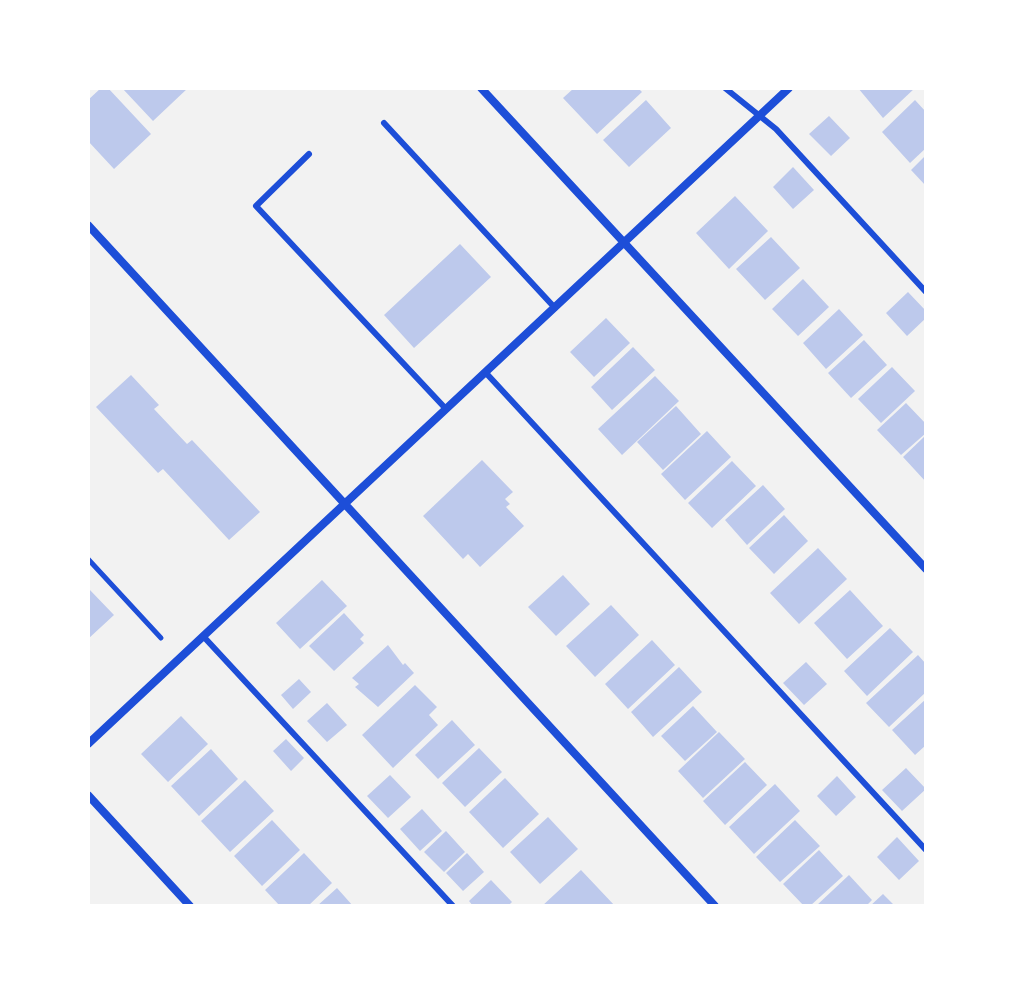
<!DOCTYPE html>
<style>
body{margin:0}
#map{position:relative;width:1014px;height:994px;overflow:hidden;background:#f2f2f2;font-family:"Public Sans",sans-serif}
canvas{display:block}
.frame{position:absolute;inset:0;border:90px solid #fff;pointer-events:none}
</style>
<div id="map">
<canvas width="1014" height="994"></canvas>
<div class="frame"></div>
</div>
<script>
const ctx = document.querySelector('canvas').getContext('2d');
ctx.lineJoin = 'round';
function fillPath(path, color) { ctx.fillStyle = color; ctx.fill(path, 'evenodd'); }
const toPath = rows => new Path2D(rows.map(r => 'M' + r).join(''));
function stroke(path, color, width, dash) { ctx.strokeStyle = color; ctx.lineWidth = width; ctx.lineCap = dash ? 'butt' : 'round'; ctx.setLineDash(dash || []); ctx.stroke(path); }
fillPath(toPath([
 [101,88,108,88,151,134,114,169,88,141,88,100],
 [122,88,188,88,153,121],
 [574,88,638,88,642,92,597,134,563,98],
 [858,88,915,88,883,118],
 [646,100,671,128,629,167,603,140],
 [915,100,926,112,926,148,910,163,882,132],
 [829,116,850,138,831,156,809,134],
 [926,155,926,186,911,170],
 [793,167,814,190,793,209,773,187],
 [735,196,768,231,729,269,696,233],
 [771,237,800,268,765,300,736,269],
 [460,244,491,277,414,348,384,315],
 [803,279,829,307,798,336,772,309],
 [908,292,926,311,926,318,907,336,886,313],
 [839,309,863,335,826,369,803,343],
 [606,318,630,343,594,377,570,352],
 [864,340,887,365,851,398,828,373],
 [633,347,655,370,612,410,591,387],
 [892,367,915,391,881,423,858,399],
 [131,375,159,405,154,409,187,444,192,440,260,512,229,540,163,469,158,473,96,407],
 [655,376,679,401,622,455,598,429],
 [906,403,926,424,926,433,901,455,877,430],
 [676,406,701,434,663,470,637,442],
 [707,431,731,457,685,500,661,474],
 [926,435,926,482,903,457],
 [482,460,513,492,505,499,510,504,506,507,524,526,480,567,468,554,463,559,423,516],
 [732,461,756,486,712,528,688,503],
 [763,485,785,509,747,545,725,520],
 [784,515,808,541,774,574,749,548],
 [818,548,847,579,799,624,770,593],
 [563,575,590,604,556,636,528,607],
 [322,580,347,606,300,649,276,623],
 [89,589,114,615,88,639,88,591],
 [850,590,883,626,847,659,814,623],
 [611,605,639,635,595,677,566,646],
 [344,613,364,635,360,639,364,643,334,671,309,646],
 [890,628,913,652,867,696,844,671],
 [652,640,675,665,628,709,605,684],
 [388,645,403,665,405,663,414,673,378,707,355,687,359,684,352,678],
 [918,655,926,664,926,692,889,727,866,703],
 [806,662,827,684,804,705,783,683],
 [679,667,702,692,653,737,631,712],
 [299,679,311,692,293,709,281,695],
 [415,685,437,707,429,715,438,725,393,768,362,735],
 [926,699,926,745,915,755,892,730],
 [327,703,347,725,327,742,307,721],
 [693,706,717,732,685,761,661,736],
 [181,716,208,744,168,782,141,754],
 [452,720,475,745,438,779,415,755],
 [719,732,745,759,703,798,678,771],
 [286,739,304,758,291,771,273,751],
 [479,748,502,772,465,807,442,783],
 [211,749,238,779,199,816,171,786],
 [745,762,767,785,725,825,703,801],
 [906,768,926,789,902,811,882,790],
 [390,775,411,797,388,818,367,796],
 [837,776,856,797,836,816,817,796],
 [505,778,539,814,503,848,469,812],
 [245,780,274,811,230,852,201,821],
 [775,784,800,811,754,854,729,827],
 [422,809,442,831,420,851,400,829],
 [548,817,578,849,540,884,510,852],
 [272,820,300,850,262,886,234,856],
 [795,820,820,846,780,882,756,857],
 [446,831,465,852,444,872,424,852],
 [897,837,919,861,899,880,877,857],
 [819,850,843,876,810,906,804,906,783,884],
 [304,853,332,883,308,906,280,906,265,890],
 [467,853,484,872,463,891,446,873],
 [581,870,615,906,542,906],
 [849,875,872,900,866,906,816,906],
 [491,880,512,902,508,906,473,906,469,901],
 [337,888,353,906,317,906],
 [883,894,895,906,870,906]
]), '#bdc9ec');
stroke(toPath([
 [88,559,161,638]
]), '#1d4ed8', 5);
stroke(toPath([
 [725,88,776,129,926,292],
 [384,123,555,308],
 [309,154,256,206,446,409],
 [486,373,926,850],
 [203,636,453,906]
]), '#1d4ed8', 6);
stroke(toPath([
 [481,88,926,569],
 [88,225,715,906],
 [88,744,789,88],
 [88,795,190,906]
]), '#1d4ed8', 8);
</script>
